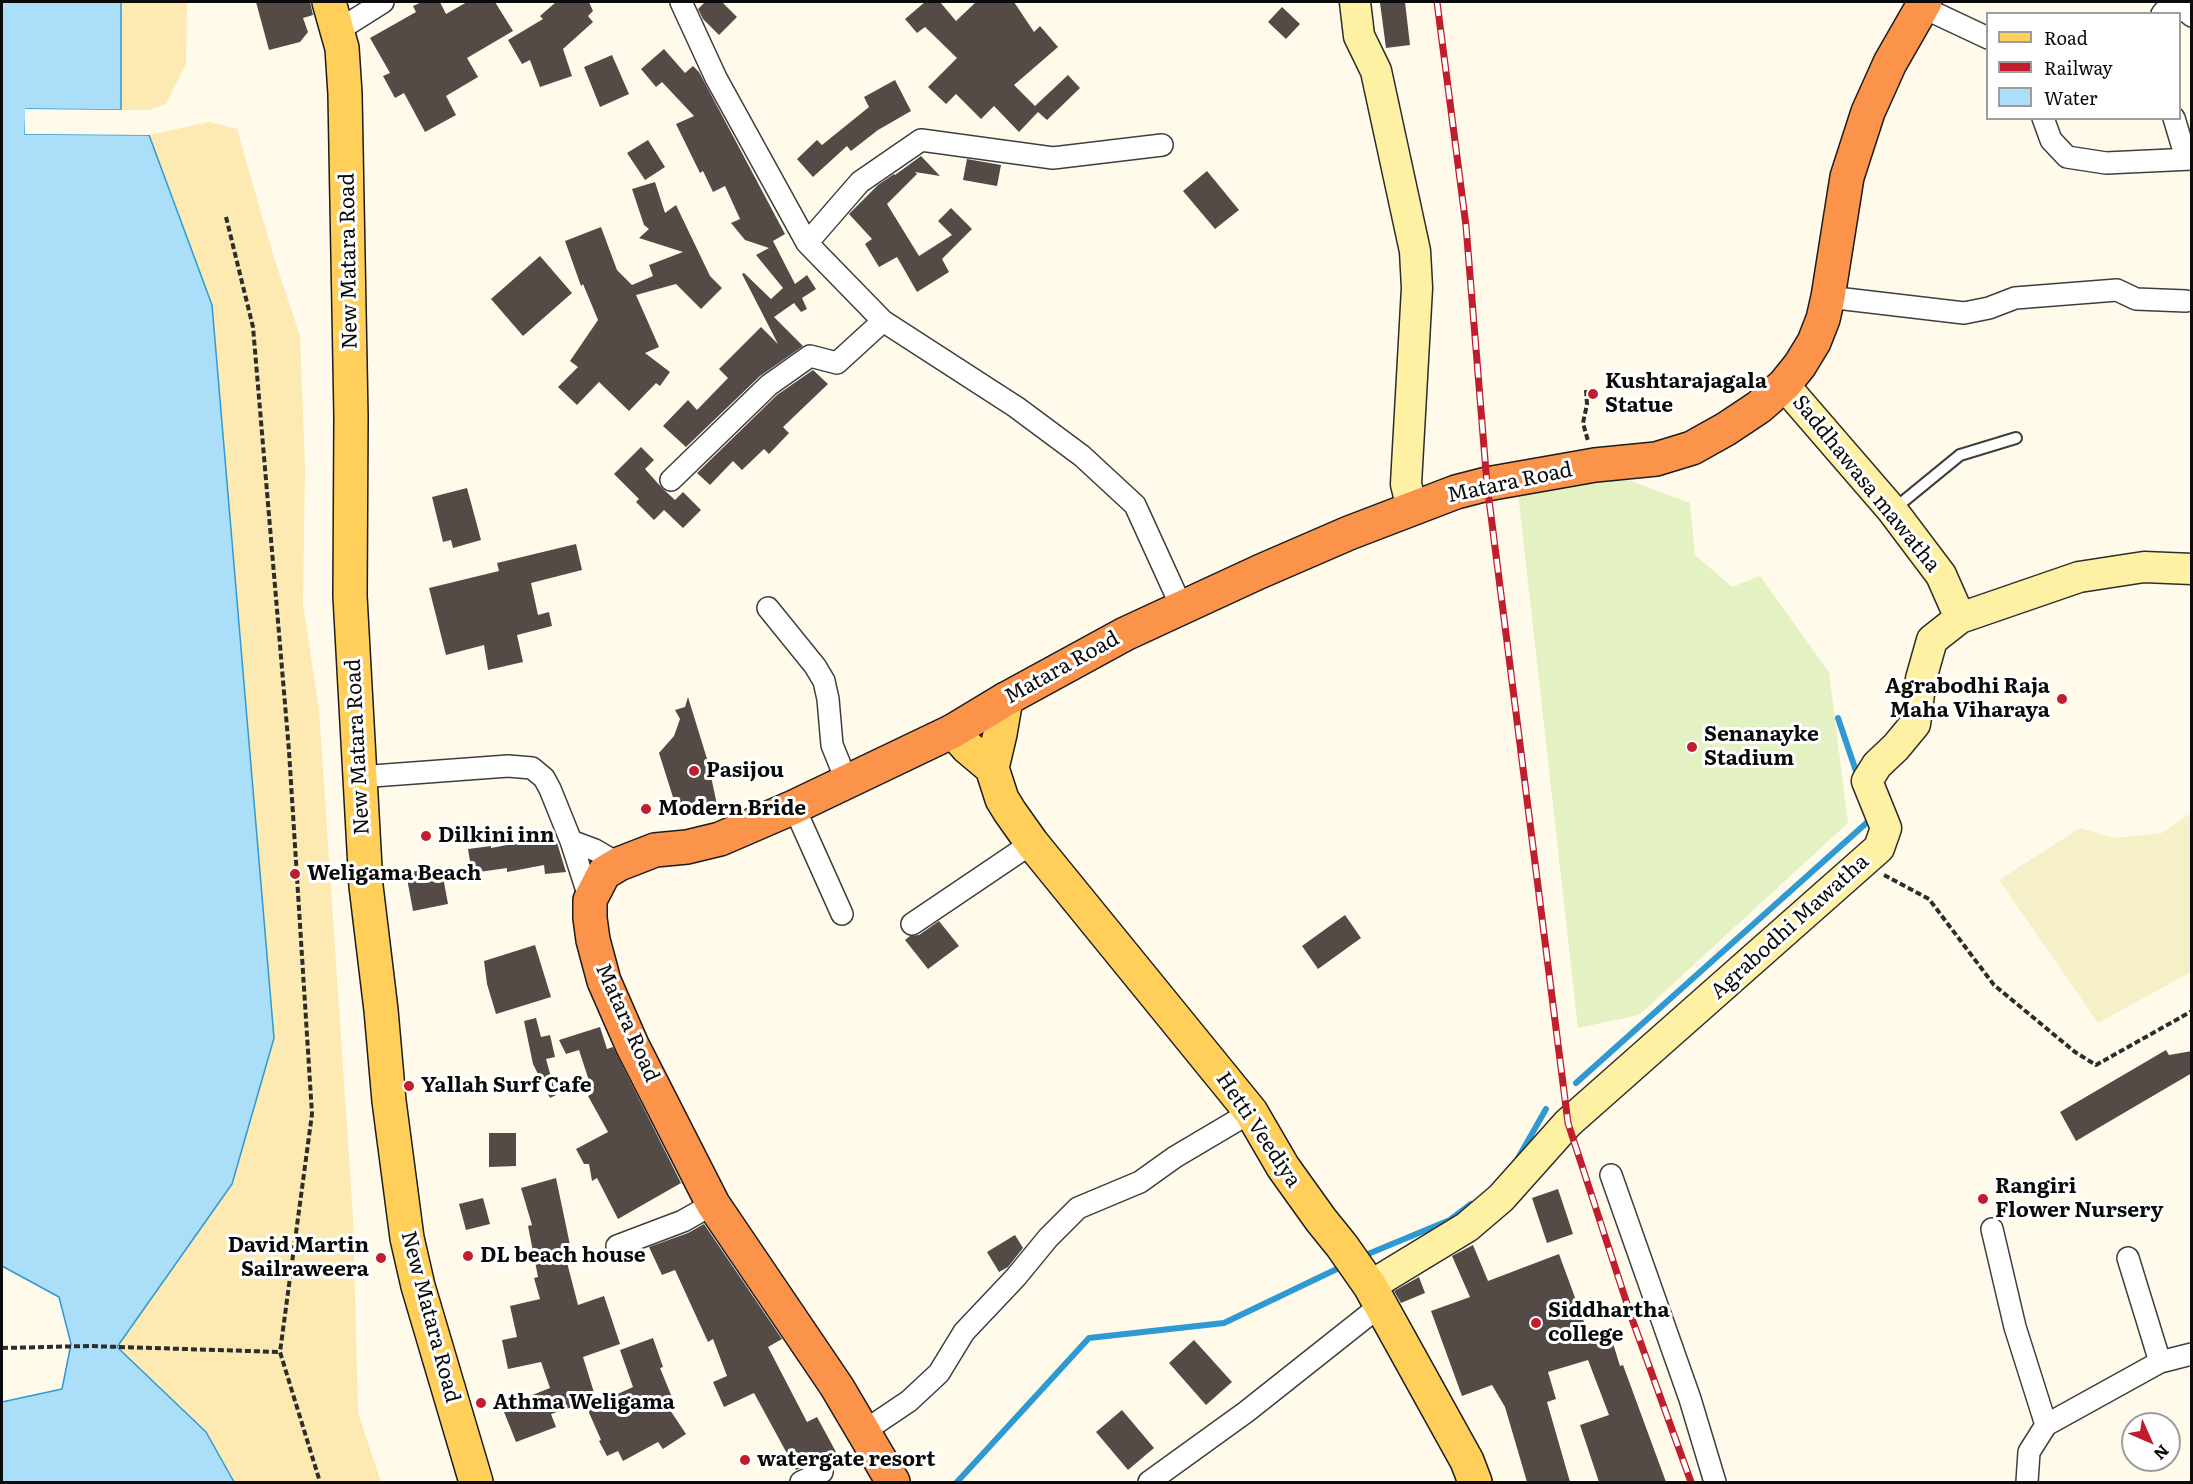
<!DOCTYPE html>
<style>
body{margin:0}
#map{position:relative;width:2193px;height:1484px;overflow:hidden;background:#fffae9;font-family:Literata,serif}
canvas{display:block}
.frame{position:absolute;inset:0;border:3px solid #0b0b0b;pointer-events:none}
.legend{position:absolute;left:1986px;top:12px;width:195px;height:108px;box-sizing:border-box;background:#fff;border:2px solid #9d9d9d;margin:0;padding:8px 10px;list-style:none;font-size:18px;color:#0b0b0b}
.legend li{display:flex;align-items:center;gap:12px;height:30px}
.legend b{width:30px;border:2px solid #9d9d9d}
.north{position:absolute;left:2121px;top:1412px;width:60px;height:60px;box-sizing:border-box;background:#fff;border:2px solid #9d9d9d;border-radius:50%;rotate:135deg;font-size:16px;font-weight:700;line-height:24px;text-align:center;color:#0b0b0b}
.north::after{content:'';display:block;margin:auto;width:21px;height:27px;background:#c01d2d;clip-path:polygon(50% 0,100% 100%,50% 72%,0 100%)}
</style>
<div id="map">
<canvas width="2193" height="1484"></canvas>
<div class="frame"></div>
<ul class="legend">
<li><b style="height:8px;background:#ffcf59"></b>Road</li>
<li><b style="height:8px;background:#c01d2d"></b>Railway</li>
<li><b style="height:16px;background:#abdff9"></b>Water</li>
</ul>
<div class="north">N</div>
</div>
<script>
const ctx = document.querySelector('canvas').getContext('2d');
ctx.lineJoin = 'round';
function fillPath(path, color) { ctx.fillStyle = color; ctx.fill(path, 'evenodd'); }
const toPath = rows => new Path2D(rows.map(r => 'M' + r).join(''));
function stroke(path, color, width, dash) { ctx.strokeStyle = color; ctx.lineWidth = width; ctx.lineCap = dash ? 'butt' : 'round'; ctx.setLineDash(dash || []); ctx.stroke(path); }
function write(font, color, halo, rows, align = 'center') {
  ctx.font = font + ' Literata,serif'; ctx.lineWidth = 6; ctx.setLineDash([]); ctx.textBaseline = 'middle'; ctx.strokeStyle = halo; ctx.fillStyle = color; for (const [text, x, y, turn = 0] of rows) {
    ctx.save(); ctx.translate(x, y); ctx.rotate((+turn || 0) * Math.PI / 180); ctx.textAlign = isNaN(turn) ? turn : align; if (halo) ctx.strokeText(text, 0, 0); ctx.fillText(text, 0, 0); ctx.restore();
  }
}
fillPath(toPath([
 [2191,813,2191,972,2098,1023,1999,880,2080,828,2113,838,2162,833]
]), '#f6f0c8');
fillPath(toPath([
 [121,2,187,2,186,64,166,104,149,110,121,110],
 [209,122,237,129,274,258,300,336,305,467,303,604,319,710,353,1216,358,1413,381,1482,234,1482,206,1432,116,1347,232,1184,212,305,149,135]
]), '#fde9b2');
fillPath(toPath([
 [1617,476,1690,503,1695,555,1732,587,1760,576,1829,672,1848,823,1639,1015,1578,1028,1518,493]
]), '#e3f1c3');
const water = toPath([
 [2,2,121,2,121,110,26,109,25,134,149,135,212,305,274,1038,232,1184,117,1347,206,1432,234,1482,2,1482,2,1402,62,1389,71,1344,59,1297,2,1266,2,2]
]);
fillPath(water, '#abdff9');
stroke(water, '#2e99d3', 1.5);
fillPath(toPath([
 [25,109,124,110,121,113,28,112,28,131,149,132,149,135,25,134]
]), '#fffae9');
stroke(toPath([
 [1838,718,1858,777],
 [1576,1083,1872,818],
 [1517,1160,1546,1109],
 [1368,1254,1450,1220,1471,1204],
 [957,1482,1089,1338,1224,1323,1341,1267]
]), '#2e99d3', 6);
fillPath(toPath([
 [256,2,310,2,313,15,303,18,308,32,300,42,269,50],
 [422,2,440,2,446,14,467,2,495,2,513,31,467,58,478,77,446,96,456,115,425,132,404,93,395,98,383,76,390,73,370,38,416,12,413,6],
 [556,2,589,2,593,11,588,16,593,22,563,49,572,76,540,87,530,60,522,64,508,40,543,19,540,16],
 [705,2,722,2,737,17,719,35,703,19,698,9],
 [925,2,940,2,956,21,976,2,1014,2,1034,32,1040,26,1058,47,1014,85,1035,106,1068,75,1080,88,1047,120,1038,112,1019,132,994,106,981,119,956,94,946,104,928,87,957,58,925,27,917,33,905,19],
 [1392,2,1405,2,1410,45,1386,48,1380,3],
 [1282,7,1300,24,1286,39,1268,22],
 [664,49,685,73,693,66,699,72,785,234,773,241,795,284,807,275,816,289,802,298,807,309,801,312,794,303,774,317,803,346,760,376,686,447,663,426,688,400,697,410,728,378,719,369,761,327,778,344,742,274,744,273,771,299,783,288,756,255,769,248,745,240,731,223,740,219,725,186,713,192,703,171,700,173,676,124,694,116,662,82,656,87,641,69],
 [612,55,629,94,600,107,584,67],
 [895,80,911,111,878,130,851,151,847,146,813,177,797,159,817,140,822,145,869,107,864,97],
 [648,140,665,167,645,180,627,153],
 [921,156,940,176,915,172,917,174,887,204,919,256,952,235,938,221,951,208,972,229,942,259,949,272,917,292,897,257,879,267,865,244,872,239,849,214,878,185,894,174,895,175],
 [967,159,1001,165,997,186,963,180],
 [1207,171,1239,210,1215,229,1183,191],
 [655,182,665,213,676,205,710,276,722,288,701,309,676,284,636,295,659,347,645,353,670,372,660,386,656,383,629,411,599,382,577,405,558,387,578,367,570,361,598,320,583,284,581,286,565,241,601,227,617,270,632,285,653,276,649,265,683,252,639,238,649,229,644,225,632,189],
 [540,256,572,293,523,336,491,299],
 [813,370,828,384,783,427,789,433,769,454,764,449,742,470,733,461,710,485,697,473,777,395],
 [641,447,654,460,645,469,662,488,675,500,683,492,701,510,683,528,664,510,654,520,636,502,639,499,614,474],
 [467,488,481,540,453,548,451,540,443,542,432,497],
 [576,544,582,570,531,583,538,615,549,612,552,626,517,635,523,662,488,670,484,645,446,655,429,588,499,571,497,563],
 [688,697,708,762,717,805,678,813,659,753,674,736,680,719,675,710,685,707],
 [555,836,566,872,545,874,544,865,507,872,507,868,472,873,468,849,491,846,491,848],
 [441,866,448,904,413,911,406,873],
 [1345,915,1361,938,1318,969,1302,946],
 [939,921,959,946,928,969,905,940,910,936,919,935],
 [535,945,551,997,496,1014,487,984,484,961],
 [536,1018,541,1037,550,1035,555,1057,546,1059,556,1095,550,1098,533,1064,524,1021],
 [600,1027,607,1049,613,1047,681,1183,618,1219,597,1178,592,1181,589,1164,584,1164,576,1149,608,1132,588,1096,593,1093,579,1050,566,1054,559,1040],
 [2166,1050,2169,1055,2192,1051,2192,1073,2076,1141,2060,1112],
 [489,1133,516,1133,516,1166,489,1167],
 [556,1178,570,1245,563,1247,578,1305,604,1296,620,1344,583,1357,596,1399,551,1414,556,1427,516,1442,502,1407,550,1388,541,1362,508,1369,502,1340,517,1337,510,1306,540,1299,534,1278,538,1277,528,1226,532,1225,521,1188],
 [1558,1189,1573,1234,1547,1243,1532,1198],
 [483,1198,490,1224,466,1230,459,1204],
 [704,1224,782,1339,768,1347,807,1422,817,1417,836,1452,796,1470,754,1393,724,1407,713,1382,727,1376,713,1339,708,1342,675,1270,662,1275,649,1247,688,1233],
 [1015,1235,1023,1248,1008,1267,999,1272,987,1252],
 [1473,1245,1488,1281,1559,1254,1588,1333,1608,1327,1620,1366,1623,1365,1666,1482,1599,1482,1580,1425,1609,1415,1588,1360,1548,1372,1556,1399,1547,1402,1570,1482,1527,1482,1505,1407,1492,1385,1462,1396,1431,1311,1470,1297,1452,1256],
 [1419,1277,1425,1293,1401,1303,1394,1291],
 [653,1338,663,1367,660,1368,676,1407,670,1410,686,1434,663,1449,658,1442,623,1461,618,1451,607,1456,599,1441,601,1440,587,1408,633,1387,620,1350],
 [1194,1340,1232,1382,1206,1405,1169,1363],
 [1122,1410,1154,1448,1128,1470,1096,1432]
]), '#544b47');
const lane = toPath([
 [1894,509,1960,455,2016,438]
]);
const street = toPath([
 [681,2,716,78,807,243,883,321,1016,407,1082,456,1135,505,1182,608],
 [1922,7,1988,38],
 [2162,14,2169,6,2183,9,2192,16],
 [337,31,383,2],
 [2043,118,2051,140,2067,157,2106,163,2192,159],
 [2174,118,2186,158],
 [807,243,860,182,921,140,1053,158,1162,145],
 [1828,297,1964,313,1989,308,2015,298,2117,290,2136,299,2186,301],
 [671,480,769,385,810,356,837,363,883,321],
 [768,608,815,666,824,681,828,699,832,745,847,782],
 [359,777,508,766,532,768,544,778,550,789,571,841,590,900],
 [794,807,842,914],
 [571,841,595,850,619,864],
 [912,924,1032,843],
 [1611,1175,1690,1399,1715,1482],
 [1992,1229,2015,1327,2046,1425],
 [617,1246,683,1221,713,1204],
 [2128,1258,2160,1362],
 [863,1432,909,1401,939,1373,964,1332,1016,1277,1048,1238,1078,1208,1140,1182,1175,1157,1251,1112],
 [801,1482,822,1472],
 [1149,1482,1246,1412,1381,1305],
 [2027,1482,2029,1452,2046,1425,2160,1362,2192,1354]
]);
const secondary = toPath([
 [1355,2,1359,36,1376,71,1415,251,1417,288,1406,484,1412,508],
 [1784,385,1892,510,1941,575,1960,618],
 [1370,1286,1467,1227,1501,1198,1568,1123,1879,848,1886,828,1867,781,1877,765,1896,747,1915,724,1921,679,1932,640,1960,618,2079,577,2144,567,2192,569]
]);
const primary = toPath([
 [329,2,342,48,345,94,351,417,350,596,366,886,381,1010,389,1101,407,1238,418,1286,476,1482],
 [1006,699,1000,734,992,768,1002,799,1010,812,1032,843,1251,1112,1283,1167,1321,1220,1342,1246,1370,1286,1467,1461,1475,1482],
 [953,731,967,747,992,768]
]);
const highway = toPath([
 [893,1482,837,1387,713,1204,632,1045,604,981,593,940,590,918,590,900,604,873,619,864,655,850,687,847,720,839,794,807,953,731,1006,699,1125,634,1259,572,1349,533,1456,492,1487,484,1595,465,1656,459,1692,448,1726,429,1759,407,1784,385,1800,365,1814,342,1823,319,1828,297,1847,177,1868,112,1890,63,1925,2]
]);
stroke(lane, '#3e3e3e', 14);
stroke(street, '#3e3e3e', 24);
stroke(secondary, '#2d2d2d', 33);
stroke(primary, '#1c1c1c', 36);
stroke(highway, '#1c1c1c', 36);
stroke(toPath([
 [226,217,253,327,289,751,312,1114,280,1352,320,1482],
 [1586,390,1587,404,1583,423,1588,441],
 [1884,875,1929,899,1994,985,2075,1052,2096,1065,2192,1011],
 [2,1348,89,1346,280,1352]
]), '#2d2d2d', 4, [6, 3]);
stroke(lane, '#fff', 10);
stroke(street, '#fff', 21);
stroke(secondary, '#fff1a4', 30);
stroke(primary, '#ffcf59', 33);
stroke(highway, '#fb934a', 33);
const rail = toPath([
 [1437,2,1466,226,1487,484,1568,1123,1631,1316,1691,1482]
]);
stroke(rail, '#c01d2d', 7);
stroke(rail, '#fff', 4.5, [14]);
for (const [x, y, r, color] of [
 [1593,394,6,"#c01d2d"],
 [2062,699,6,"#c01d2d"],
 [1692,747,6,"#c01d2d"],
 [694,771,6,"#c01d2d"],
 [646,809,6,"#c01d2d"],
 [426,836,6,"#c01d2d"],
 [295,874,6,"#c01d2d"],
 [409,1086,6,"#c01d2d"],
 [1983,1199,6,"#c01d2d"],
 [468,1256,6,"#c01d2d"],
 [381,1258,6,"#c01d2d"],
 [1536,1323,6,"#c01d2d"],
 [481,1403,6,"#c01d2d"],
 [745,1460,6,"#c01d2d"]
]) { const dot = new Path2D(); dot.arc(x, y, r, 0, 2 * Math.PI); ctx.fillStyle = color; ctx.fill(dot); stroke(dot, '#fff', 2); }
write('21px', '#0b0b0b', '#fff', [
 ["New Matara Road",349,261,-91],
 ["Matara Road",1510,483,-12],
 ["Saddhawasa mawatha",1866,484,51],
 ["Matara Road",1062,668,-29],
 ["New Matara Road",358,747,-93],
 ["Agrabodhi Mawatha",1790,927,-42],
 ["Matara Road",627,1023,66],
 ["Hetti Veediya",1258,1130,56],
 ["New Matara Road",430,1317,75]
]);
write('bold 21px', '#0b0b0b', '#fff', [
 ["Kushtarajagala",1605,382],
 ["Statue",1605,406],
 ["Agrabodhi Raja",2050,687,"right"],
 ["Maha Viharaya",2050,711,"right"],
 ["Senanayke",1704,735],
 ["Stadium",1704,759],
 ["Pasijou",706,771],
 ["Modern Bride",658,809],
 ["Dilkini inn",438,836],
 ["Weligama Beach",307,874],
 ["Yallah Surf Cafe",421,1086],
 ["Rangiri",1995,1187],
 ["Flower Nursery",1995,1211],
 ["David Martin",369,1246,"right"],
 ["Sailraweera",369,1270,"right"],
 ["DL beach house",480,1256],
 ["Siddhartha",1548,1311],
 ["college",1548,1335],
 ["Athma Weligama",493,1403],
 ["watergate resort",757,1460]
], 'left');
</script>
